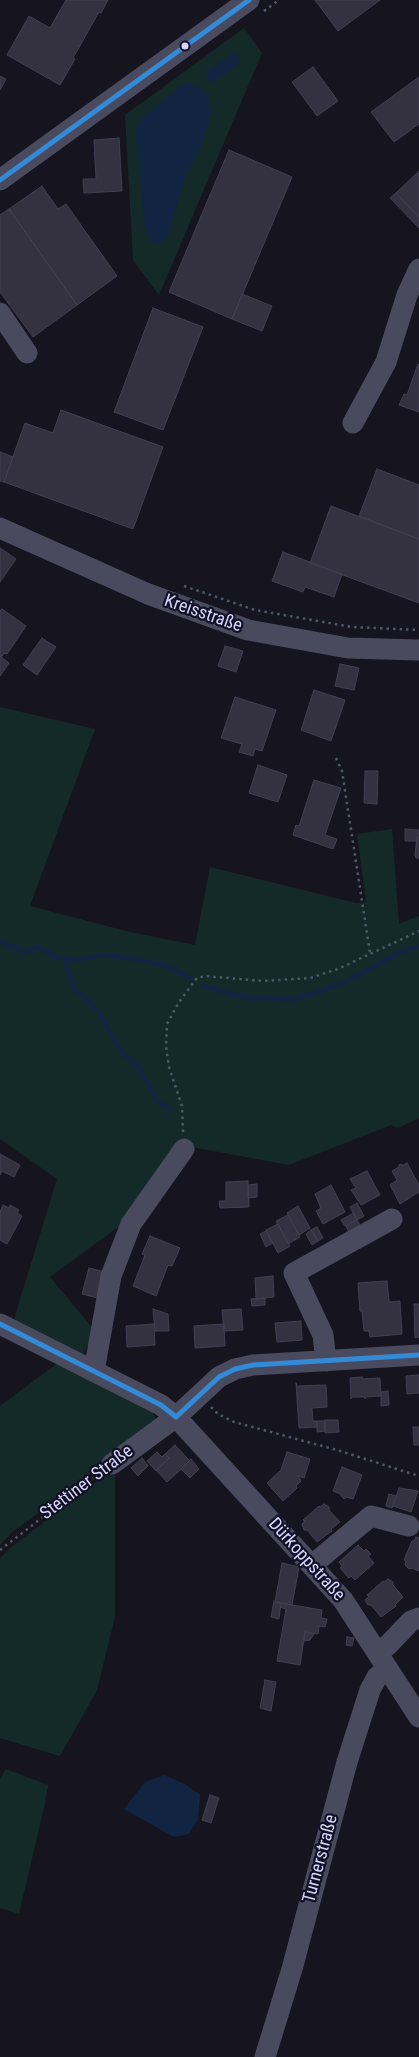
<!DOCTYPE html>
<meta charset="utf-8">
<style>
body{margin:0}
canvas{display:block;background:#16141f}
</style>
<canvas width="419" height="2057"></canvas>
<script>
const ctx = document.querySelector('canvas').getContext('2d');
ctx.lineJoin = 'round';
function fillPath(path, color) { ctx.fillStyle = color; ctx.fill(path, 'evenodd'); }
const toPath = rows => new Path2D(rows.map(r => 'M' + r).join(''));
function stroke(path, color, width, dash) { ctx.strokeStyle = color; ctx.lineWidth = width; ctx.lineCap = dash ? 'butt' : 'round'; ctx.setLineDash(dash || []); ctx.stroke(path); }
function write(font, color, halo, rows, align = 'center') {
  ctx.font = font + ' "Roboto Condensed",sans-serif'; ctx.lineWidth = 4.5; ctx.setLineDash([]); ctx.textBaseline = 'middle'; ctx.strokeStyle = halo; ctx.fillStyle = color; for (const [text, x, y, turn = 0] of rows) {
    ctx.save(); ctx.translate(x, y); ctx.rotate((+turn || 0) * Math.PI / 180); ctx.textAlign = isNaN(turn) ? turn : align; if (halo) ctx.strokeText(text, 0, 0); ctx.fillText(text, 0, 0); ctx.restore();
  }
}
fillPath(toPath([
 [244,28,262,53,159,295,133,260,125,115],
 [0,707,95,729,30,906,130,932,195,945,210,867,356,903,366,902,357,834,392,829,399,924,419,916,419,1118,398,1128,391,1125,289,1165,181,1145,125,1222,50,1277,95,1331,83,1354,14,1319,57,1179,0,1139],
 [59,1362,152,1411,158,1425,11,1533,0,1545,0,1406],
 [108,1473,115,1473,115,1617,97,1690,60,1756,0,1738,0,1558,10,1548],
 [6,1769,48,1785,45,1803,19,1914,0,1908,0,1779]
]), '#132a29');
fillPath(toPath([
 [234,52,241,62,212,83,205,74],
 [183,84,193,84,204,91,212,109,201,147,185,178,168,235,161,243,155,243,151,241,145,228,136,131,143,117],
 [164,1775,185,1784,200,1795,198,1819,189,1834,174,1837,124,1809,145,1782]
]), '#112542');
stroke(toPath([
 [0,941,26,952,38,947,56,957,74,960,104,955,135,959,164,965,192,979],
 [66,959,67,967,75,990,84,997,98,1011,112,1036,123,1053,140,1069,156,1100,170,1109],
 [203,986,248,998,296,999,346,982,400,952,419,947]
]), '#112542', 4.5);
const building = toPath([
 [66,0,108,0,101,13,99,12,73,58,75,59,60,85,7,55,29,16,50,28,66,0],
 [315,0,380,0,338,31,315,0],
 [313,67,338,101,317,116,292,82,313,67],
 [0,76,6,79,0,90,0,76],
 [419,77,419,124,394,142,371,112,419,77],
 [119,138,122,191,84,193,83,179,96,179,94,140,119,138],
 [229,150,292,177,232,319,169,292,229,150],
 [419,171,419,217,396,193,419,171],
 [42,186,58,209,66,204,117,276,77,305,9,209,42,186],
 [396,193,419,217,419,228,390,198,396,193],
 [9,209,77,305,33,337,0,292,0,215,9,209],
 [242,294,272,306,262,331,232,319,242,294],
 [153,308,203,327,163,430,114,412,153,308],
 [418,364,419,365,419,412,399,405,404,394,407,395,418,364],
 [61,410,163,447,133,529,4,482,25,423,53,433,61,410],
 [0,452,13,457,4,482,0,481,0,452],
 [377,469,419,485,419,539,359,516,377,469],
 [331,506,419,539,419,603,310,563,331,506],
 [0,548,16,559,0,582,0,548],
 [283,552,342,574,334,597,305,587,303,592,272,581,283,552],
 [2,609,26,626,7,654,5,653,1,657,9,663,0,676,0,611,2,609],
 [42,638,56,647,37,675,23,665,42,638],
 [225,646,243,651,236,672,218,666,225,646],
 [340,664,359,668,354,690,335,686,340,664],
 [314,690,345,700,331,741,301,730,314,690],
 [235,697,276,710,262,751,255,749,253,756,239,752,242,744,221,738,235,697],
 [258,765,287,775,278,802,249,793,258,765],
 [365,771,378,771,377,804,364,803,365,771],
 [314,780,341,788,325,835,337,839,333,849,293,835,296,825,299,826,314,780],
 [405,829,419,830,417,841,405,841,405,829],
 [417,837,419,837,419,858,416,858,415,855,417,837],
 [0,1154,20,1165,14,1177,2,1171,0,1175,0,1154],
 [407,1163,419,1185,419,1192,400,1204,390,1185,397,1180,392,1171,399,1167,399,1165,402,1164,402,1166,407,1163],
 [367,1171,380,1195,361,1205,351,1190,356,1188,350,1179,367,1171],
 [248,1181,249,1207,220,1208,219,1201,226,1201,226,1182,248,1181],
 [257,1184,257,1197,248,1198,248,1185,257,1184],
 [331,1185,345,1212,323,1224,316,1211,321,1208,315,1194,331,1185],
 [357,1203,364,1216,357,1220,350,1207,357,1203],
 [3,1205,9,1208,10,1205,19,1210,17,1213,22,1216,7,1244,0,1240,0,1212,3,1205],
 [298,1206,310,1228,299,1235,287,1213,298,1206],
 [354,1213,357,1220,345,1226,341,1220,354,1213],
 [288,1215,300,1237,288,1244,276,1221,288,1215],
 [357,1220,362,1228,350,1235,346,1226,357,1220],
 [278,1224,290,1246,278,1253,266,1230,278,1224],
 [317,1227,323,1238,318,1241,311,1230,317,1227],
 [311,1230,318,1241,312,1245,306,1234,311,1230],
 [266,1231,273,1243,266,1247,260,1234,266,1231],
 [150,1236,180,1248,172,1266,168,1265,156,1296,133,1286,145,1255,142,1254,150,1236],
 [89,1268,109,1273,102,1299,82,1294,89,1268],
 [273,1276,274,1297,256,1299,255,1278,273,1276],
 [387,1281,389,1302,400,1301,402,1334,370,1337,369,1331,364,1331,362,1311,360,1311,358,1283,387,1281],
 [265,1298,265,1305,252,1306,251,1299,265,1298],
 [414,1304,419,1304,419,1337,415,1338,414,1304],
 [153,1309,168,1314,169,1331,155,1331,153,1309],
 [241,1309,243,1330,224,1331,222,1310,241,1309],
 [301,1321,302,1340,277,1342,275,1323,301,1321],
 [154,1324,155,1345,127,1347,126,1326,154,1324],
 [224,1324,225,1346,195,1348,194,1326,224,1324],
 [419,1375,419,1393,407,1394,406,1376,419,1375],
 [362,1377,362,1379,380,1378,381,1396,365,1397,365,1399,365,1397,352,1397,351,1399,350,1378,362,1377],
 [296,1383,297,1386,326,1385,327,1407,312,1408,313,1422,317,1422,317,1427,299,1428,296,1383],
 [388,1391,389,1405,381,1406,381,1392,388,1391],
 [325,1420,338,1420,339,1432,325,1433,325,1420],
 [313,1421,325,1421,325,1431,317,1432,317,1422,313,1421],
 [413,1427,419,1427,419,1445,414,1445,413,1427],
 [175,1445,190,1461,167,1482,156,1470,169,1458,165,1454,175,1445],
 [157,1452,162,1457,165,1454,169,1458,156,1471,147,1461,157,1452],
 [287,1452,310,1459,304,1478,298,1476,301,1481,296,1486,297,1488,283,1501,267,1483,281,1470,287,1452],
 [142,1458,148,1466,138,1476,131,1468,142,1458],
 [191,1459,199,1469,190,1478,181,1469,191,1459],
 [342,1467,362,1475,353,1499,347,1497,344,1499,340,1494,333,1491,342,1467],
 [399,1488,418,1491,411,1512,393,1506,399,1488],
 [389,1494,396,1496,392,1508,386,1506,389,1494],
 [324,1504,329,1507,329,1510,340,1522,331,1529,332,1531,317,1542,307,1530,304,1530,302,1524,305,1521,303,1520,319,1506,320,1507,324,1504],
 [416,1537,419,1538,419,1571,412,1568,409,1569,405,1565,406,1561,404,1560,412,1541,414,1541,416,1537],
 [358,1545,364,1551,366,1549,371,1554,368,1556,374,1563,355,1580,351,1576,349,1578,340,1568,342,1566,339,1562,358,1545],
 [282,1563,299,1567,292,1605,275,1602,282,1563],
 [388,1579,393,1582,393,1585,403,1597,395,1605,396,1606,381,1617,371,1605,368,1605,365,1600,369,1596,367,1595,383,1581,384,1582,388,1579],
 [274,1601,281,1603,279,1619,271,1617,274,1601],
 [281,1603,322,1610,321,1618,327,1619,325,1627,319,1626,318,1634,305,1632,300,1665,277,1661,286,1609,280,1607,281,1603],
 [305,1632,314,1634,310,1640,304,1641,305,1632],
 [347,1637,354,1638,352,1646,346,1645,347,1637],
 [265,1680,276,1682,271,1711,260,1708,265,1680],
 [210,1795,219,1798,211,1823,202,1820,210,1795]
]);
fillPath(building, '#343241');
stroke(building, '#423f52', 1);
stroke(toPath([
 [264,11,279,0],
 [184,586,255,610,352,627,419,630],
 [336,758,342,771,370,953],
 [183,1132,182,1106,169,1067,166,1046,167,1024,179,1002,197,978,205,976,263,981,310,978,338,969,419,931],
 [211,1407,218,1414,234,1422,337,1450,419,1476],
 [0,1550,99,1474]
]), '#4c5a66', 2.5, [2.5, 4]);
stroke(toPath([
 [0,180,249,0],
 [0,313,27,353],
 [353,423,386,362,407,295,419,269],
 [0,528,148,594,248,630,348,648,419,650],
 [0,1324,161,1405,176,1417,343,1600,419,1717],
 [326,1361,323,1335,294,1273,392,1219],
 [94,1371,111,1276,131,1224,184,1149],
 [112,1464,176,1417,219,1377,235,1369,253,1365,419,1355],
 [312,1565,371,1516,409,1526],
 [378,1653,388,1645,411,1621,419,1618],
 [265,2057,292,1969,347,1762,370,1690,377,1677,388,1669]
]), '#4a4a5f', 21);
stroke(toPath([
 [0,180,249,0],
 [0,1324,161,1405,176,1417,219,1377,235,1369,253,1365,419,1355]
]), '#338bd7', 5);
for (const [x, y, r, color] of [
 [185,46,4.5,"#d7d4fd"]
]) { const dot = new Path2D(); dot.arc(x, y, r, 0, 2 * Math.PI); ctx.fillStyle = color; ctx.fill(dot); stroke(dot, '#121023', 2); }
write('18px', '#d7d4fd', '#121023', [
 ["Kreisstraße",203,614,19],
 ["Stettiner Straße",87,1483,-37],
 ["Dürkoppstraße",306,1560,48],
 ["Turnerstraße",321,1859,-75]
]);
</script>
